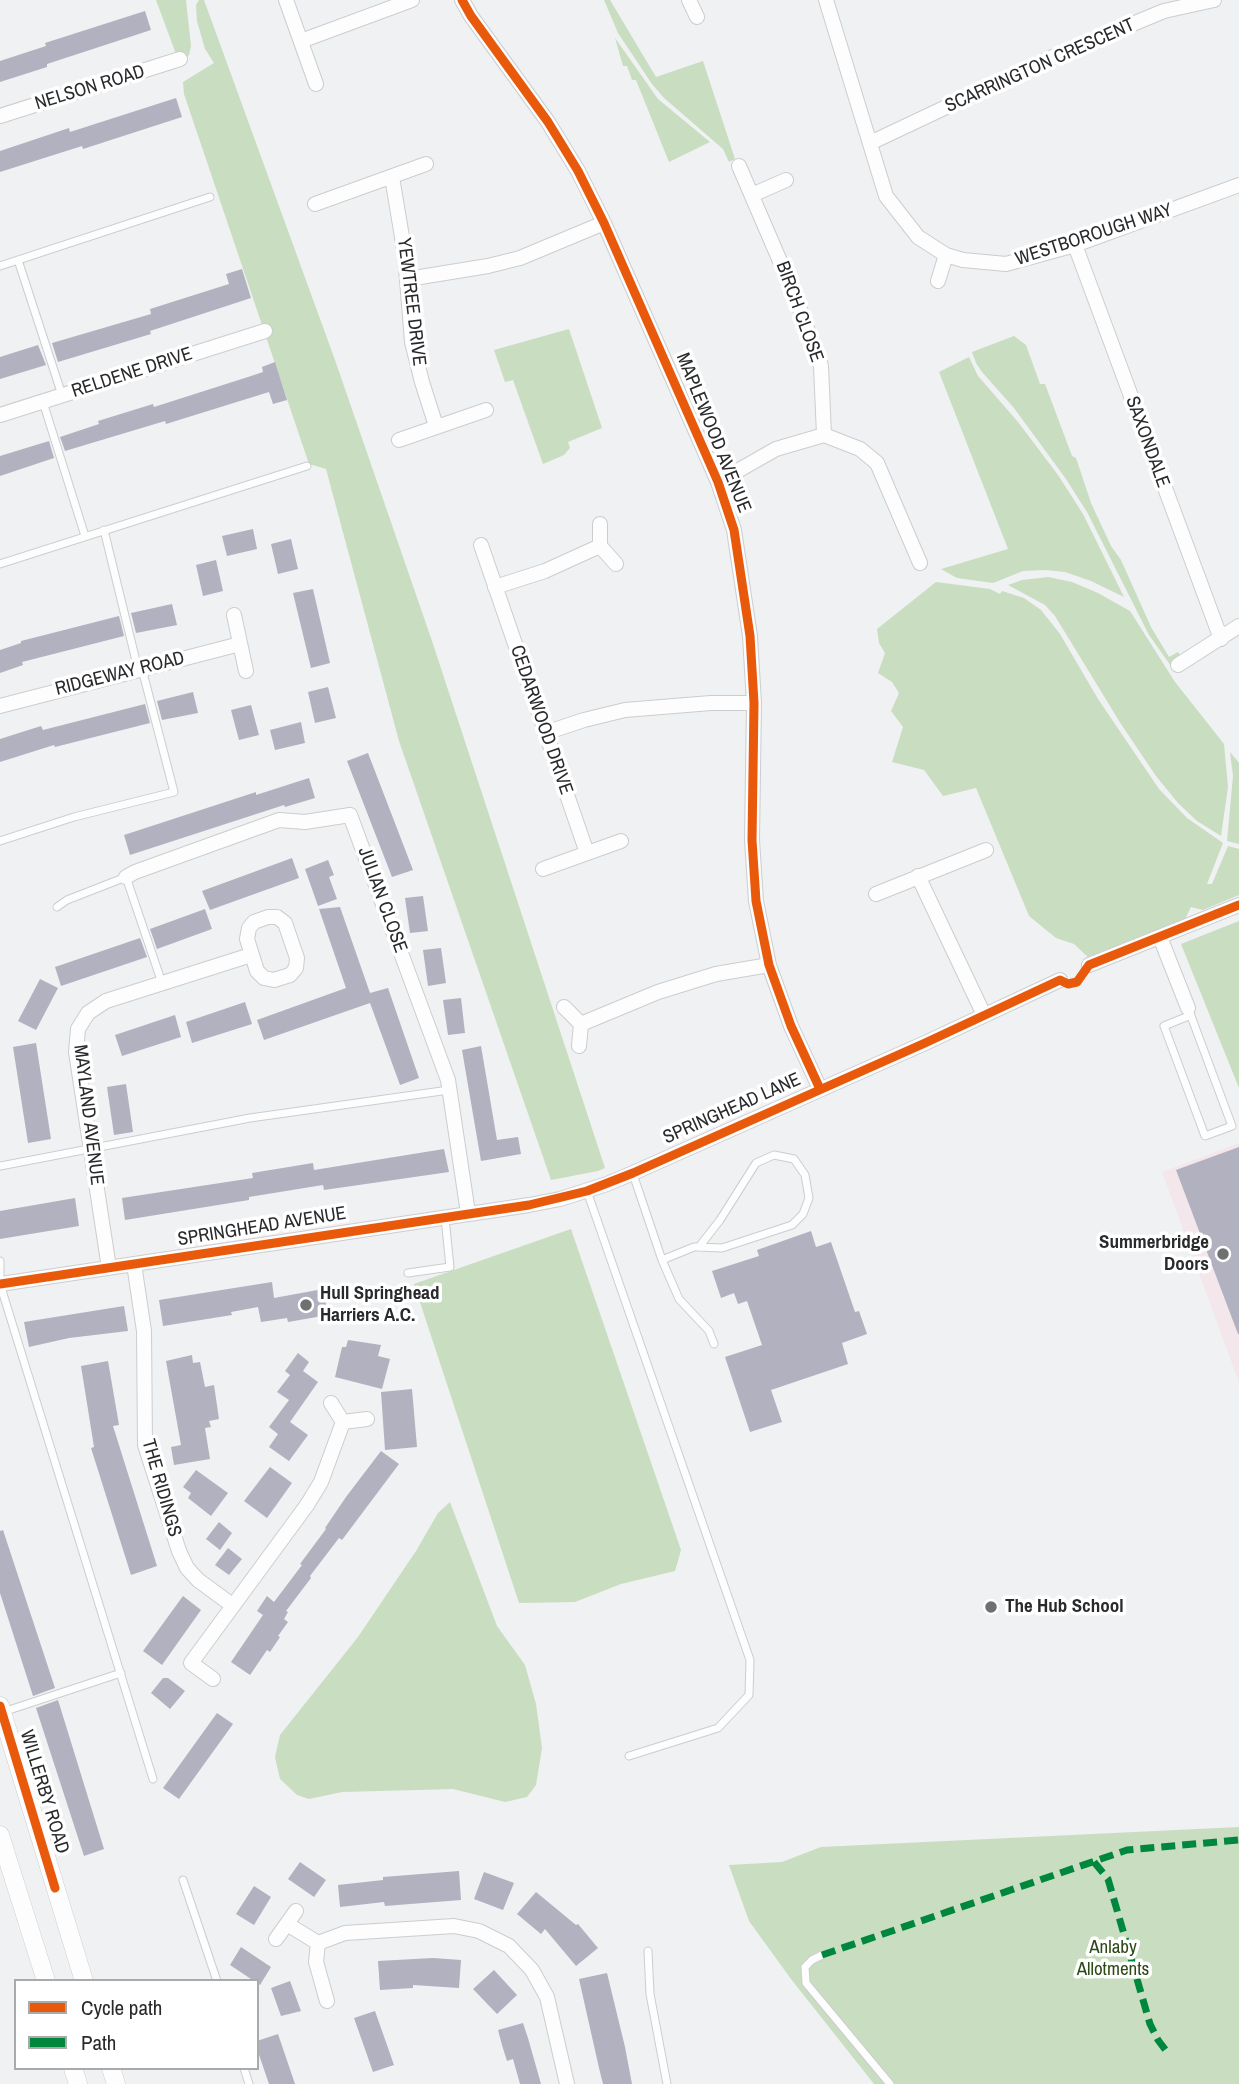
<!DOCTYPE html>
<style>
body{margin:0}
#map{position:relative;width:1239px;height:2084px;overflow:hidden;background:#eff1f3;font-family:"Archivo Narrow",sans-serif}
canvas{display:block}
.legend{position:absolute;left:14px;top:1979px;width:245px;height:91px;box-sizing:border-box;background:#fff;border:2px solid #a9aaab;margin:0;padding:9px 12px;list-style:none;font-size:21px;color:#292a2c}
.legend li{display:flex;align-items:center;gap:14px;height:35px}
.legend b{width:35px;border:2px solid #a9aaab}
</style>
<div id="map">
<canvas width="1239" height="2084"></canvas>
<ul class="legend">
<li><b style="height:9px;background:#e8590c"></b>Cycle path</li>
<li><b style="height:9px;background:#00873e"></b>Path</li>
</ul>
</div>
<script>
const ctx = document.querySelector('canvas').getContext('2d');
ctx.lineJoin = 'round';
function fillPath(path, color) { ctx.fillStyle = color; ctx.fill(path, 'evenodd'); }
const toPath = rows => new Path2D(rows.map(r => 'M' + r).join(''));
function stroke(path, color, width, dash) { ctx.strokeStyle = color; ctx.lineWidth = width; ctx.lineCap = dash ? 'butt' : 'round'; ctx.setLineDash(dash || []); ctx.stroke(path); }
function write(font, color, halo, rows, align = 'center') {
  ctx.font = font + ' "Archivo Narrow",sans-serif'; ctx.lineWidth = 7; ctx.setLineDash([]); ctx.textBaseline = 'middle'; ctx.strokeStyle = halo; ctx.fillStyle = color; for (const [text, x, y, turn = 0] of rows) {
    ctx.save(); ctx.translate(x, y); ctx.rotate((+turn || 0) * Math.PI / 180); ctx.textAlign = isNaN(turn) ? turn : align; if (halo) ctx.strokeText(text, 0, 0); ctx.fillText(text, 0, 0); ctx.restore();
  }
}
fillPath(toPath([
 [1239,1143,1239,1383,1162,1172]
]), '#f4e7ec');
fillPath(toPath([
 [156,0,186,0,191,46,189,55,179,62],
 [199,0,204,0,335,360,432,641,605,1168,598,1171,551,1180,399,741,326,469,309,464,184,94,183,82,214,63,205,49,197,21,196,5],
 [604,0,610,0,656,77,703,61,735,159,729,162,723,149,664,98,652,84,618,33],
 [615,38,658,99,710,142,669,162,636,80,632,80,627,66,623,66],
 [569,329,602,428,568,442,570,448,564,455,543,464,513,380,505,382,494,350],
 [1014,336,1026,345,1040,384,1045,384,1072,456,1076,458,1091,503,1111,546,1121,560,1151,627,1169,657,1178,652,1182,659,1175,665,1171,666,1149,635,1087,512,1066,479,1014,408,982,372,976,363,972,352],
 [969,357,978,376,1018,422,1058,475,1083,514,1124,597,1091,581,1065,572,1045,570,1023,571,993,583,957,578,941,569,1008,549,939,372],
 [1048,577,1072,582,1098,593,1130,611,1175,682,1224,744,1228,787,1221,836,1197,821,1178,803,1156,776,1121,724,1055,616,1045,605,1008,585,1022,580],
 [936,582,990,589,1000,594,1002,591,1024,598,1041,610,1060,634,1098,699,1159,789,1187,818,1223,843,1207,884,1212,884,1228,846,1239,849,1239,895,1203,910,1191,907,1183,923,1090,959,1074,944,1056,938,1029,916,976,788,943,796,924,770,892,762,903,727,891,711,899,693,892,682,878,673,885,653,879,643,877,629],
 [1230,752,1239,763,1239,844,1227,841,1233,776],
 [1239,921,1239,1088,1181,944],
 [571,1229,681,1550,675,1571,621,1584,575,1602,519,1603,414,1284],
 [450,1502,497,1626,525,1665,536,1704,542,1748,536,1785,527,1797,505,1802,453,1789,342,1792,309,1799,297,1795,280,1779,275,1757,280,1735,358,1637,416,1551,438,1513],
 [1239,1827,1239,2084,874,2084,791,1979,749,1921,729,1865,782,1862,821,1847]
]), '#c9ddc0');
fillPath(toPath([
 [145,11,151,30,47,64,47,67,0,82,0,61,46,46,45,43],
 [176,98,182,117,83,149,82,146,0,172,0,151,69,128,70,132],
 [242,269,251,298,150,331,151,334,58,362,52,343,151,314,150,309,229,284,226,274],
 [38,345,46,365,0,379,0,357],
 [275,362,287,400,273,404,269,392,166,424,165,421,65,451,60,437,99,424,98,421,153,404,154,407,248,377,263,372,262,367],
 [49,441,54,458,0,476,0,456],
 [253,529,257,549,227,556,222,536],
 [291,539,298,569,278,574,271,544],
 [216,560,223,591,203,596,196,565],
 [313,589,330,663,311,668,293,593],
 [172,604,177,625,136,633,131,613],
 [119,616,124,636,22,662,23,665,0,673,0,650,21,643,21,641],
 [328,687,336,718,315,723,308,692],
 [193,692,198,713,162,720,157,701],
 [145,704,150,723,55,747,54,745,0,762,0,739,41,726,43,730],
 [251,705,259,735,239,740,231,710],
 [301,722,305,743,275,750,270,730],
 [368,753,413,870,392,877,347,761],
 [309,778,315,798,285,807,284,805,130,855,124,835,256,792,256,795],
 [292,858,299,878,210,910,202,891],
 [328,860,334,875,329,877,337,899,318,906,305,869],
 [423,896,428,931,410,933,405,898],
 [340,907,370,993,388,988,419,1078,400,1085,370,1003,264,1040,257,1020,346,988,319,909],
 [205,909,212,929,157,949,150,929],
 [140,938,147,957,61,986,55,967],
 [441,948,446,983,428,986,423,950],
 [40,979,58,988,36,1030,18,1021],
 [461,998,465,1033,448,1035,443,1000],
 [245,1002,252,1024,192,1043,186,1022],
 [175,1015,181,1037,122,1056,115,1035],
 [36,1043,51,1139,28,1143,13,1047],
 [481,1046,497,1140,518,1137,521,1154,481,1161,462,1050],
 [126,1084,133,1132,114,1135,107,1087],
 [1239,1147,1239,1334,1238,1334,1176,1170],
 [444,1149,449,1172,324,1190,323,1185,249,1197,249,1200,125,1220,122,1198,253,1178,252,1173,313,1163,314,1170],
 [75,1198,79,1226,0,1239,0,1211],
 [811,1231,816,1247,831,1242,855,1312,859,1311,867,1334,842,1343,848,1364,771,1390,782,1422,750,1432,725,1357,762,1345,747,1301,738,1304,734,1293,721,1298,712,1271,759,1256,757,1250],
 [272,1282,274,1298,323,1289,328,1315,288,1322,287,1318,261,1322,258,1307,231,1312,232,1315,163,1326,159,1300],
 [124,1306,128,1331,69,1338,29,1347,24,1322],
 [348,1340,381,1345,378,1356,390,1359,382,1389,335,1377,342,1347,346,1347],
 [298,1353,309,1362,303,1371,318,1382,290,1422,308,1435,289,1461,269,1447,278,1434,269,1427,289,1400,277,1392,290,1375,285,1371],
 [192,1355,193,1363,200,1362,205,1387,214,1385,219,1419,209,1421,211,1427,205,1428,210,1459,174,1465,171,1447,181,1445,166,1361],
 [108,1361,119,1425,113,1426,157,1566,131,1575,91,1448,94,1447,81,1366],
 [412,1389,417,1447,385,1450,381,1392],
 [381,1451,399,1464,342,1540,339,1538,310,1576,311,1578,286,1611,288,1612,284,1619,288,1622,278,1636,280,1637,270,1652,267,1650,250,1675,231,1662,263,1615,257,1611,267,1596,274,1602,302,1565,300,1564,326,1529,325,1528,346,1497],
 [270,1467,292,1483,267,1518,244,1501],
 [196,1470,228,1493,211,1516,188,1498,191,1493,183,1487],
 [219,1522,232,1533,220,1550,206,1539],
 [3,1530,55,1688,33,1696,0,1593,0,1531],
 [228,1548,242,1559,229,1575,215,1565],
 [183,1596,201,1610,162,1665,143,1651],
 [163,1678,168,1678,185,1691,170,1709,151,1693],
 [58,1700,104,1849,84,1856,36,1708],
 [217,1713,233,1724,179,1799,163,1788],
 [300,1862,326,1880,314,1897,288,1879],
 [459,1871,461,1900,385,1906,384,1902,340,1907,338,1885,383,1880,383,1877],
 [484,1872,514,1883,503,1910,474,1899],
 [254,1886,271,1897,254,1925,236,1914],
 [536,1892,576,1925,578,1924,598,1948,576,1966,545,1929,541,1934,517,1914],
 [241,1947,271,1967,260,1985,230,1965],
 [433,1958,461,1960,459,1988,413,1985,413,1988,380,1990,378,1961],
 [494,1970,517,1995,497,2014,473,1989],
 [607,1973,625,2047,632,2084,603,2084,599,2068,579,1979],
 [290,1981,301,2011,281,2016,271,1988],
 [375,2011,394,2065,373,2072,354,2018],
 [523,2023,528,2038,541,2084,520,2084,513,2059,507,2061,502,2045,498,2030],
 [278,2034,295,2084,269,2084,257,2049,257,2041]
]), '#b2b1bf');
const service = toPath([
 [18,260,62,395],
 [0,266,210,197],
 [43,402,85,536],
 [104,530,138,669],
 [0,564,307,466],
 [0,841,74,817,174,792,142,669],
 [57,907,67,900,126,877,162,983],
 [1188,1008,1232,1126,1205,1136,1164,1026,1191,1015],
 [0,1166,250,1118,449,1090],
 [633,1174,662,1260,694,1247,699,1247,722,1248,792,1225,803,1214,809,1198,805,1175,794,1159,774,1155,756,1163,720,1220,699,1247],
 [587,1191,750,1660,749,1695,718,1728,629,1756],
 [662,1260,679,1299,709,1331,714,1344],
 [0,1261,0,1284,153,1779],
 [408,1273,450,1267,445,1218],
 [3,1712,121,1673],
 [183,1880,217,1981],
 [648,1951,650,1994,667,2084],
 [822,1955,812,1960,805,1967,806,1983,890,2084],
 [244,2068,249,2084]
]);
const minor = toPath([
 [286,0,316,84],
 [462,0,471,16,548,122,578,171,604,223,718,482,734,530,750,636,754,703,752,840,756,901,769,965,791,1026,820,1089],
 [689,0,697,17],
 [826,0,886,196,918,237,946,255,963,260,1006,264,1075,245,1239,185],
 [301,41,412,0],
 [0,116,180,59],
 [870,143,1048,59,1164,11,1214,0],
 [739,166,795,296,821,366,824,435],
 [392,177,405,255,412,342,422,382,436,426],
 [752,195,786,180],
 [315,204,426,164],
 [1075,245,1221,639],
 [408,279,488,266,520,258,604,223],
 [938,281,946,255],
 [0,415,265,331],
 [399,440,486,410],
 [718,482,776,449,824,435,860,449,877,463,920,563],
 [600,524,600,546,616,564],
 [481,545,587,853],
 [495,587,545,571,600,546],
 [234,615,246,671],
 [1178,665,1239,626],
 [0,706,240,644],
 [545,733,584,720,625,710,711,703,754,703],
 [543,869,621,841],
 [918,876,984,1015],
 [126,877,135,872,279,820,305,822,350,815,448,1080,468,1213],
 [876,894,986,850],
 [268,917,277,917,285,923,297,958,296,968,290,975,274,980,264,978,257,971,247,939,249,928,254,922,268,917],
 [1160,937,1188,1008],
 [1089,965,1239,905],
 [564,1007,581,1024,579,1046],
 [581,1024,658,992,716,974,769,965],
 [134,1264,144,1331,145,1445,179,1551,187,1568,198,1580,232,1605],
 [109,1268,76,1052,78,1029,88,1013,106,1001,251,955],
 [0,1284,529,1205,560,1199,607,1184,633,1173,925,1043,1060,980],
 [331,1403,343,1422,367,1419],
 [213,1679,191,1663,307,1505,321,1482,343,1422],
 [287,1924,318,1943],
 [276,1939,296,1911],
 [327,2001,316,1962,318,1943,345,1933,454,1926,479,1931,509,1946,532,1970,547,1997,567,2084]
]);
const tertiary = toPath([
 [0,1706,84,1981],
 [0,1835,46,1981],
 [73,2068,78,2084],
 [111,2068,116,2084]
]);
stroke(service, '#cbcdcf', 9);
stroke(minor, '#cbcdcf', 16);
stroke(tertiary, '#cbcdcf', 19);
stroke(service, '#fdfdfd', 7);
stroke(minor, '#fdfdfd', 14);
stroke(tertiary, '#fdfdfd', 18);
stroke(toPath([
 [1094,1862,1108,1879,1150,2024,1158,2040,1167,2052],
 [822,1955,1127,1850,1239,1840]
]), '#00873e', 7, [14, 7]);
stroke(toPath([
 [462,0,471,16,548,122,578,171,604,223,718,482,734,530,750,636,754,703,752,840,756,901,769,965,791,1026,820,1089],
 [0,1284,529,1205,587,1191,633,1173,925,1043,1060,980,1068,984,1077,982,1089,965,1239,905],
 [0,1706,55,1888]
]), '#e8590c', 9);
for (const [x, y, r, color] of [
 [1223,1254,7,"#6e7072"],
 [306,1305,7,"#6e7072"],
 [991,1607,7,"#6e7072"]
]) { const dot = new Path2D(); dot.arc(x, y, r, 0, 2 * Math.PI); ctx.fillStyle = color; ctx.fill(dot); stroke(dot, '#fff', 2.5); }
write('19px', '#292a2c', '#fff', [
 ["SCARRINGTON CRESCENT",1040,66,-24],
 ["NELSON ROAD",90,88,-17],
 ["WESTBOROUGH WAY",1094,235,-18],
 ["YEWTREE DRIVE",411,302,83],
 ["BIRCH CLOSE",799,312,70],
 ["RELDENE DRIVE",132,373,-18],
 ["MAPLEWOOD AVENUE",713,433,68],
 ["SAXONDALE",1147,442,70],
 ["RIDGEWAY ROAD",120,674,-14],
 ["CEDARWOOD DRIVE",541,720,71],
 ["JULIAN CLOSE",382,900,70],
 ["SPRINGHEAD LANE",732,1109,-24],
 ["MAYLAND AVENUE",88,1115,83],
 ["SPRINGHEAD AVENUE",262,1227,-9],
 ["THE RIDINGS",161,1488,74],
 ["WILLERBY ROAD",44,1792,73]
]);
write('bold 19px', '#292a2c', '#fff', [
 ["Summerbridge",1209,1243,"right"],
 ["Doors",1209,1265,"right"],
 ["Hull Springhead",320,1294],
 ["Harriers A.C.",320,1316],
 ["The Hub School",1005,1607]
], 'left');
write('19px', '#2d4918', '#fff', [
 ["Anlaby",1113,1948],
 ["Allotments",1113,1970]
]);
</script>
